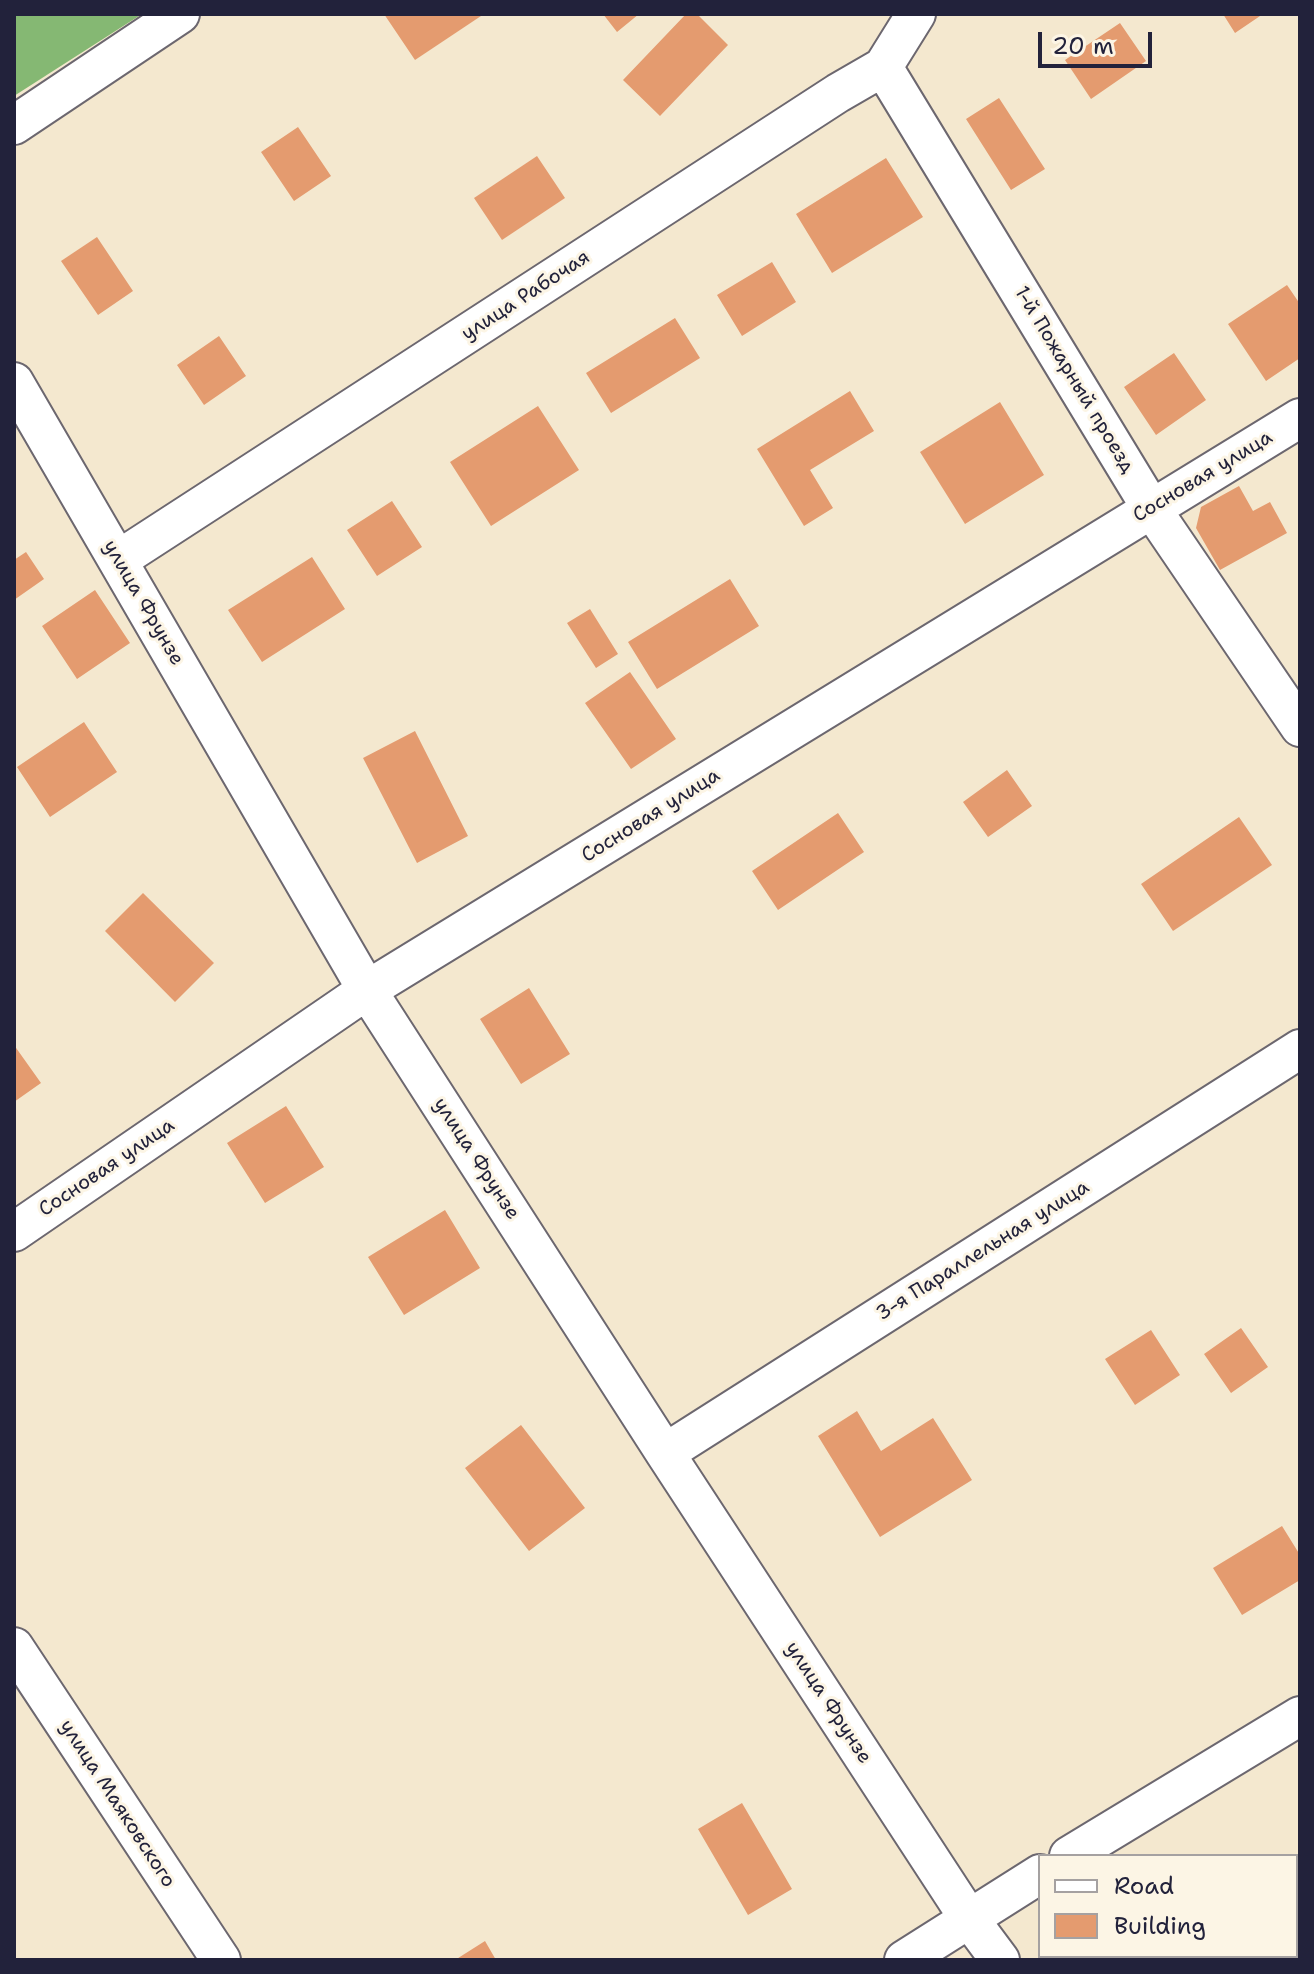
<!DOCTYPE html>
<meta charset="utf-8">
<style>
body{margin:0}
#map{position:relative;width:1314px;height:1974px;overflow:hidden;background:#f4e8cf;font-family:"Shantell Sans",sans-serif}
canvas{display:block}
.frame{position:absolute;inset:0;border:16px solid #22223b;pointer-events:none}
.legend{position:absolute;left:1038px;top:1854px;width:260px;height:104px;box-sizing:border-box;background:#fcf5e5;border:2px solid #a5a1a1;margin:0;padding:10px 14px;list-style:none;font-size:24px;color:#22223b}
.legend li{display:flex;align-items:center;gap:16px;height:40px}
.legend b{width:40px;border:2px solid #a5a1a1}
.scale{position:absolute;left:1038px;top:32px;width:114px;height:36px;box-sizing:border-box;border:4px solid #22223b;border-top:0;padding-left:10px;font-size:24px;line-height:28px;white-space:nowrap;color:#22223b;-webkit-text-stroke:6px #fcf5e5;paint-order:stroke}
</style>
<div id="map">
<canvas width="1314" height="1974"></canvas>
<div class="frame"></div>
<ul class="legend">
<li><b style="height:10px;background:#fff"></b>Road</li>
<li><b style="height:22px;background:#e49b6f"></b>Building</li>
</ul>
<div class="scale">20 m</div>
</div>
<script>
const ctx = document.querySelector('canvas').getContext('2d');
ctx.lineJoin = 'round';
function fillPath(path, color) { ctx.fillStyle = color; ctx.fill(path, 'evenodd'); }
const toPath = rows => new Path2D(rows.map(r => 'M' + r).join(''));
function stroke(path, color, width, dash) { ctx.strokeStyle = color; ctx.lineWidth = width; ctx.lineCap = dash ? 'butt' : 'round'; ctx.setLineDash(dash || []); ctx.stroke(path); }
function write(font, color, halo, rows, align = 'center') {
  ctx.font = font + ' "Shantell Sans",sans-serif'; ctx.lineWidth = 6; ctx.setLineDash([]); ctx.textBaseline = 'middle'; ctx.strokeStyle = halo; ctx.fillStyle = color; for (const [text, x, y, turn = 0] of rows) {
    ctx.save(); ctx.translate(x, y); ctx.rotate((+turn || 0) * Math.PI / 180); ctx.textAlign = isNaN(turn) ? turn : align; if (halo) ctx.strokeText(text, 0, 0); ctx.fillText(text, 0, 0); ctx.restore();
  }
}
fillPath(toPath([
 [14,14,142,14,14,96]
]), '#85b873');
fillPath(toPath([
 [384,14,484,14,415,60],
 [603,14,639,14,617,32],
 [686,14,697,14,728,45,660,116,623,80],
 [1223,14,1263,14,1235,33],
 [1120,23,1146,61,1091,99,1065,60],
 [999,98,1045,169,1011,190,966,119],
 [298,127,331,176,294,201,261,152],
 [537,156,565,198,502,240,474,198],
 [886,158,923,217,832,273,796,214],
 [97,237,133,291,98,315,61,261],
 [772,262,796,302,742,336,717,295],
 [1287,285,1300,304,1300,358,1266,381,1228,324],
 [675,318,700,358,611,413,586,373],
 [219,336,246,376,204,405,177,365],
 [1174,353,1206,400,1156,435,1124,387],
 [850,391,874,431,810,470,833,508,804,526,757,449],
 [1000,402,1044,475,965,524,920,452],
 [538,406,579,470,491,526,450,462],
 [1239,486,1253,511,1270,502,1287,533,1220,570,1196,528,1201,507],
 [392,501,422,547,377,576,347,530],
 [26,552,44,579,14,600,14,560],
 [312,557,345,609,262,662,228,610],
 [730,579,759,626,657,689,628,642],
 [95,590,130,643,77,679,42,626],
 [590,609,618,654,596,668,567,623],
 [630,672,676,739,631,769,585,703],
 [84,722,117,772,50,817,17,767],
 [415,731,468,836,417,863,363,758],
 [1007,770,1032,806,988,837,963,802],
 [838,813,864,852,778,910,752,871],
 [1239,817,1272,865,1173,931,1141,884],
 [143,893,214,963,175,1002,105,931],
 [529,988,570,1054,521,1084,480,1019],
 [14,1045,41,1083,14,1102],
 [286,1106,324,1167,265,1203,227,1143],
 [445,1210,480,1268,404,1315,368,1257],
 [1241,1328,1268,1367,1231,1393,1204,1354],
 [1151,1330,1180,1375,1135,1405,1105,1359],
 [857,1411,881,1451,933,1418,972,1480,880,1537,818,1436],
 [521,1425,585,1508,529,1551,465,1468],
 [1282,1526,1300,1555,1300,1580,1242,1615,1213,1568],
 [742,1803,792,1889,748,1915,698,1829],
 [485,1941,496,1960,455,1960]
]), '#e49b6f');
const minor = toPath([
 [883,67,1151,508,1300,727],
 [14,125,180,14],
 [14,382,367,990,665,1453,968,1917,1000,1960],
 [118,560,838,93,883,67,916,14],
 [14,1232,367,990,1300,418],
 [665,1453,1300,1049],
 [14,1647,221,1960],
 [1069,1856,1300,1716],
 [904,1960,1040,1874]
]);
stroke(minor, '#6c676f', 42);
stroke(minor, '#fff', 38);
write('20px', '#22223b', '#fcf5e5', [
 ["улица Рабочая",526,296,-33],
 ["1-й Пожарный проезд",1074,380,59],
 ["Сосновая улица",1203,477,-31],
 ["улица Фрунзе",143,603,60],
 ["Сосновая улица",651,816,-32],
 ["улица Фрунзе",476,1159,57],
 ["Сосновая улица",107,1168,-34],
 ["3-я Параллельная улица",983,1251,-32],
 ["улица Фрунзе",828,1703,57],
 ["улица Маяковского",117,1804,57]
]);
</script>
